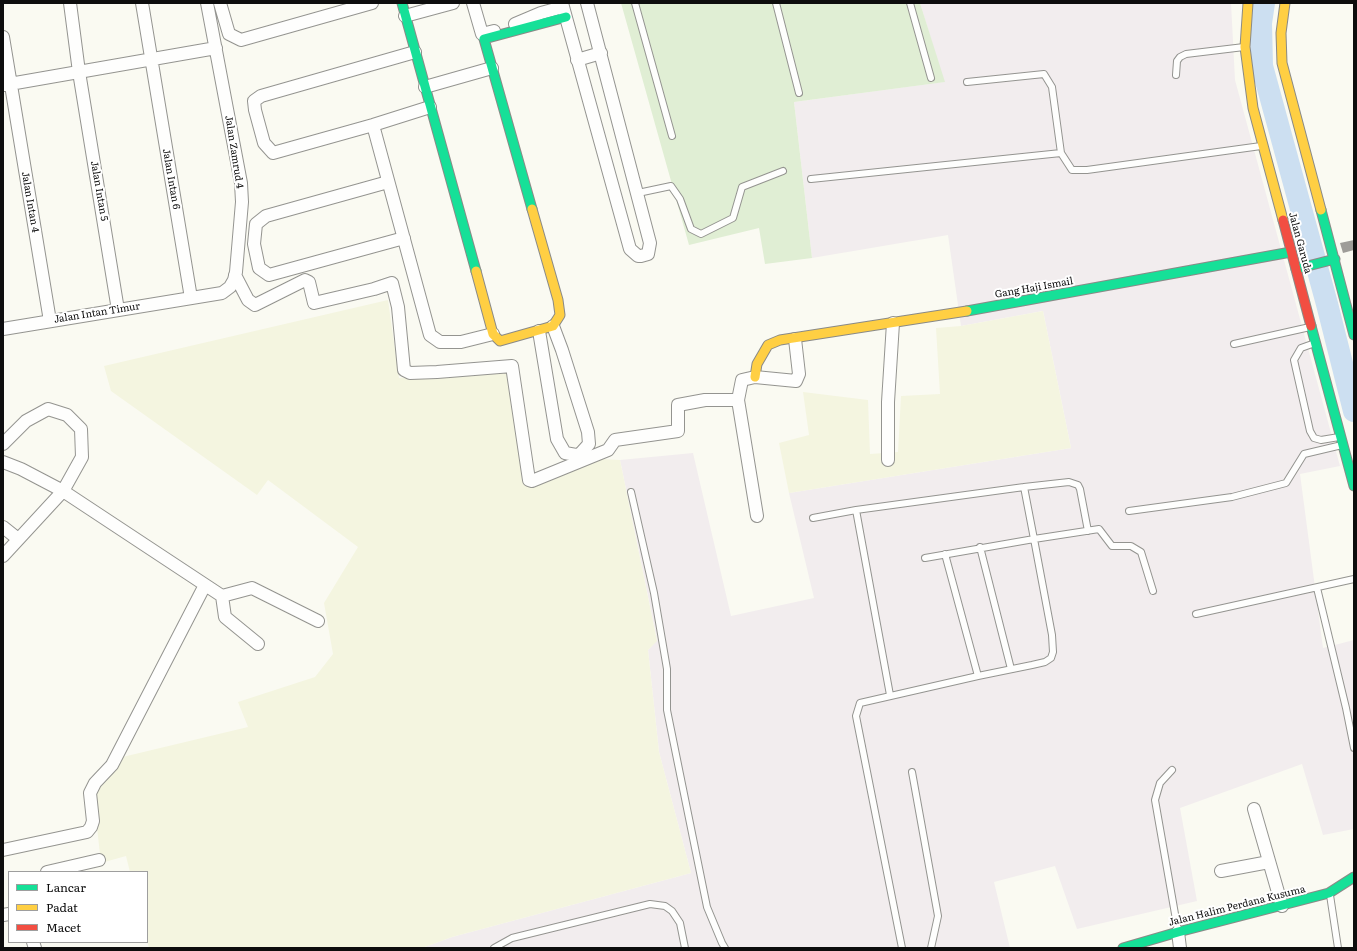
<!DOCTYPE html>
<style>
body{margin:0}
#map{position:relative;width:1357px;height:951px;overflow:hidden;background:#fafaf2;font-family:Literata,serif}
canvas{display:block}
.frame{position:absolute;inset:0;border:4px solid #0d0d0d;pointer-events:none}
.legend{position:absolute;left:8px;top:871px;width:140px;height:72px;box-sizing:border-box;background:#fff;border:1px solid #9e9e9e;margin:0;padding:5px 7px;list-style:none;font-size:12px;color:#0d0d0d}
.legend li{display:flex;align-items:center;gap:8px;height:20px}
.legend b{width:20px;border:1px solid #9e9e9e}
</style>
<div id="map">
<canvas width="1357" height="951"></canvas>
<div class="frame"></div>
<ul class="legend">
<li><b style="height:5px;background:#16e098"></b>Lancar</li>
<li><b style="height:5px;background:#ffcf43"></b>Padat</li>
<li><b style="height:5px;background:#f24e42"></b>Macet</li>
</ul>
</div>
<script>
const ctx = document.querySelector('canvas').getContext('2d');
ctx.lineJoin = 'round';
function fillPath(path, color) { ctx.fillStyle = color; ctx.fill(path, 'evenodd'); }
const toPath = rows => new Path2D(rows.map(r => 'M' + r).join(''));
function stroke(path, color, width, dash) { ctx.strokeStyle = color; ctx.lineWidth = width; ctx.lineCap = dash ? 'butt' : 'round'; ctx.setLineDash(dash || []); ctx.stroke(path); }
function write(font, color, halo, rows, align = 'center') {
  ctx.font = font + ' Literata,serif'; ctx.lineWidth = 4; ctx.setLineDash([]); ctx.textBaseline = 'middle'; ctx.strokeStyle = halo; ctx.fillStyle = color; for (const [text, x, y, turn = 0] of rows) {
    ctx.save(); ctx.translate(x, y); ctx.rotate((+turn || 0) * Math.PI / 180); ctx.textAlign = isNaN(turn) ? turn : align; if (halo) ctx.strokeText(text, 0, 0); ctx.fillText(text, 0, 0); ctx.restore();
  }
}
fillPath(toPath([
 [920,3,1231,3,1235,80,1340,466,1300,474,1323,648,1354,640,1354,829,1323,835,1302,764,1180,808,1197,901,1077,929,1055,866,994,882,1010,948,422,948,452,937,691,873,659,752,648,650,657,640,620,460,693,453,731,616,814,598,789,493,1071,448,1043,311,961,326,948,235,812,258,794,102,944,82]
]), '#f2edee');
fillPath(toPath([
 [388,300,399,378,511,369,526,484,601,459,620,460,657,641,648,650,659,752,691,873,452,937,422,948,149,948,147,941,147,872,130,872,126,856,101,863,94,801,110,760,248,727,238,702,315,677,333,654,324,603,358,547,268,480,257,495,111,391,104,366],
 [1043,311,1071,448,789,493,779,443,809,435,803,392,868,400,870,454,898,452,901,396,940,394,936,328,961,326]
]), '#f4f5e0');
fillPath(toPath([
 [621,3,920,3,945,82,794,102,812,258,765,264,759,228,689,245]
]), '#e0eed4');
stroke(toPath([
 [1264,3,1261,23,1262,66,1327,304,1354,411]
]), '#ccdff1', 22);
fillPath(toPath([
 [1354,240,1354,250,1343,253,1340,243]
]), '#9e9c98');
const lane = toPath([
 [635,3,672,136],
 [776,3,799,93],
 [910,3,931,78],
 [1176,75,1177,61,1180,57,1186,54,1244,47],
 [967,82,1044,74,1052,87,1061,153,1072,170,1087,170,1261,146],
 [811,179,1061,153],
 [638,193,671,186,680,199,691,229,701,234,733,218,742,187,783,171],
 [1315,343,1301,348,1294,360,1310,431,1314,438,1321,440,1339,437],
 [1234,344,1310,327],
 [631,492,654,593,667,669,667,710,707,907,722,943,725,948],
 [856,510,890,695],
 [1129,511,1232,497,1286,483,1304,454,1342,445],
 [813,518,856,510,1024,487,1069,482,1078,485,1080,489,1088,531],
 [980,547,1011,669],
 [945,554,978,676],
 [925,558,1034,539,1024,487],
 [1317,588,1346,708,1354,748],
 [1196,614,1354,579],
 [1172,770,1160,783,1155,800,1178,931],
 [912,772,938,916,931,948],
 [1330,895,1338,948],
 [494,948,512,938,650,904,665,906,672,911,680,923,685,948],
 [902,948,856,716,860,703,978,676,1032,665,1045,662,1051,658,1053,652,1052,635,1034,539,1099,529,1112,546,1131,546,1141,552,1153,591]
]);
const street = toPath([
 [70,3,79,72,118,310],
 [142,3,191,298],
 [220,3,229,34,241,40,372,3],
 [473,3,482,34,494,31],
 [562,3,630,249,638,256,641,256,648,254,650,243,587,3],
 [405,16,453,3],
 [515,24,541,13,563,7],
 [3,37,50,321],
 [415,52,261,96,254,101,255,110,264,143,273,153,373,125,430,107],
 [577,60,601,53],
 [4,85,216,48],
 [425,87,492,68],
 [373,125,430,335,440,342,461,342,493,334],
 [388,182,266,216,256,224,254,244,259,268,269,275,404,238],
 [235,275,248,300,255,305,305,280,309,282,314,303,374,289,392,283,398,307,404,370,410,373,437,372,512,366,529,480,532,481,608,450,615,440,678,431,678,405,705,400,738,400],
 [3,329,222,293,230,287,234,280,236,272,242,202,241,183,207,3],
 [539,331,557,439,565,453,576,455,580,454,589,444,588,432,562,350,553,326],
 [3,444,26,421,48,409,67,415,81,429,82,457,63,491,3,556],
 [888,460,888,402,893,323],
 [3,462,21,469,63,491,222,596,225,617,258,644],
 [757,516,738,400,742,380,755,377,796,381,799,374,795,339],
 [3,527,18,539],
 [222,596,252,588,318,621],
 [1254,809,1282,906],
 [3,850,87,832,91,827,93,821,90,793,95,783,112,765,205,585],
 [1221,871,1269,862],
 [47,872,99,860],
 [3,915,9,914],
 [1178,932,1180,948],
 [33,942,35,948]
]);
const fast = toPath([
 [402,3,476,271],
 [532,209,484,39,566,17],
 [1321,210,1354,335],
 [1296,269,1335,259],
 [967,311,1291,252],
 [1311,326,1354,486],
 [1123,948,1178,932,1329,893,1354,877]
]);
const slow = toPath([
 [1248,3,1245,47,1253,108,1283,220],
 [1285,3,1281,33,1282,63,1321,210],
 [476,271,493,334,500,341,553,326,560,315,558,300,532,209],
 [755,377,757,364,768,345,780,340,967,311]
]);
const jam = toPath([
 [1283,220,1311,326]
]);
stroke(lane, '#949490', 8);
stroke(street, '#949490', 14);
stroke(fast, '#8a8a87', 11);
stroke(slow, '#8a8a87', 11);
stroke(jam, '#8a8a87', 11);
stroke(lane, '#fefefd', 6);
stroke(street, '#fefefd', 12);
stroke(fast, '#16e098', 9);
stroke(slow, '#ffcf43', 9);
stroke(jam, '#f24e42', 9);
write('10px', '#0d0d0d', '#fff', [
 ["Jalan Zamrud 4",234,152,81],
 ["Jalan Intan 6",171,179,80],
 ["Jalan Intan 5",99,191,80],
 ["Jalan Intan 4",30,202,80],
 ["Jalan Garuda",1300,243,75],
 ["Gang Haji Ismail",1034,288,-10],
 ["Jalan Intan Timur",97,313,-9],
 ["Jalan Halim Perdana Kusuma",1237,906,-14]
]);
</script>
